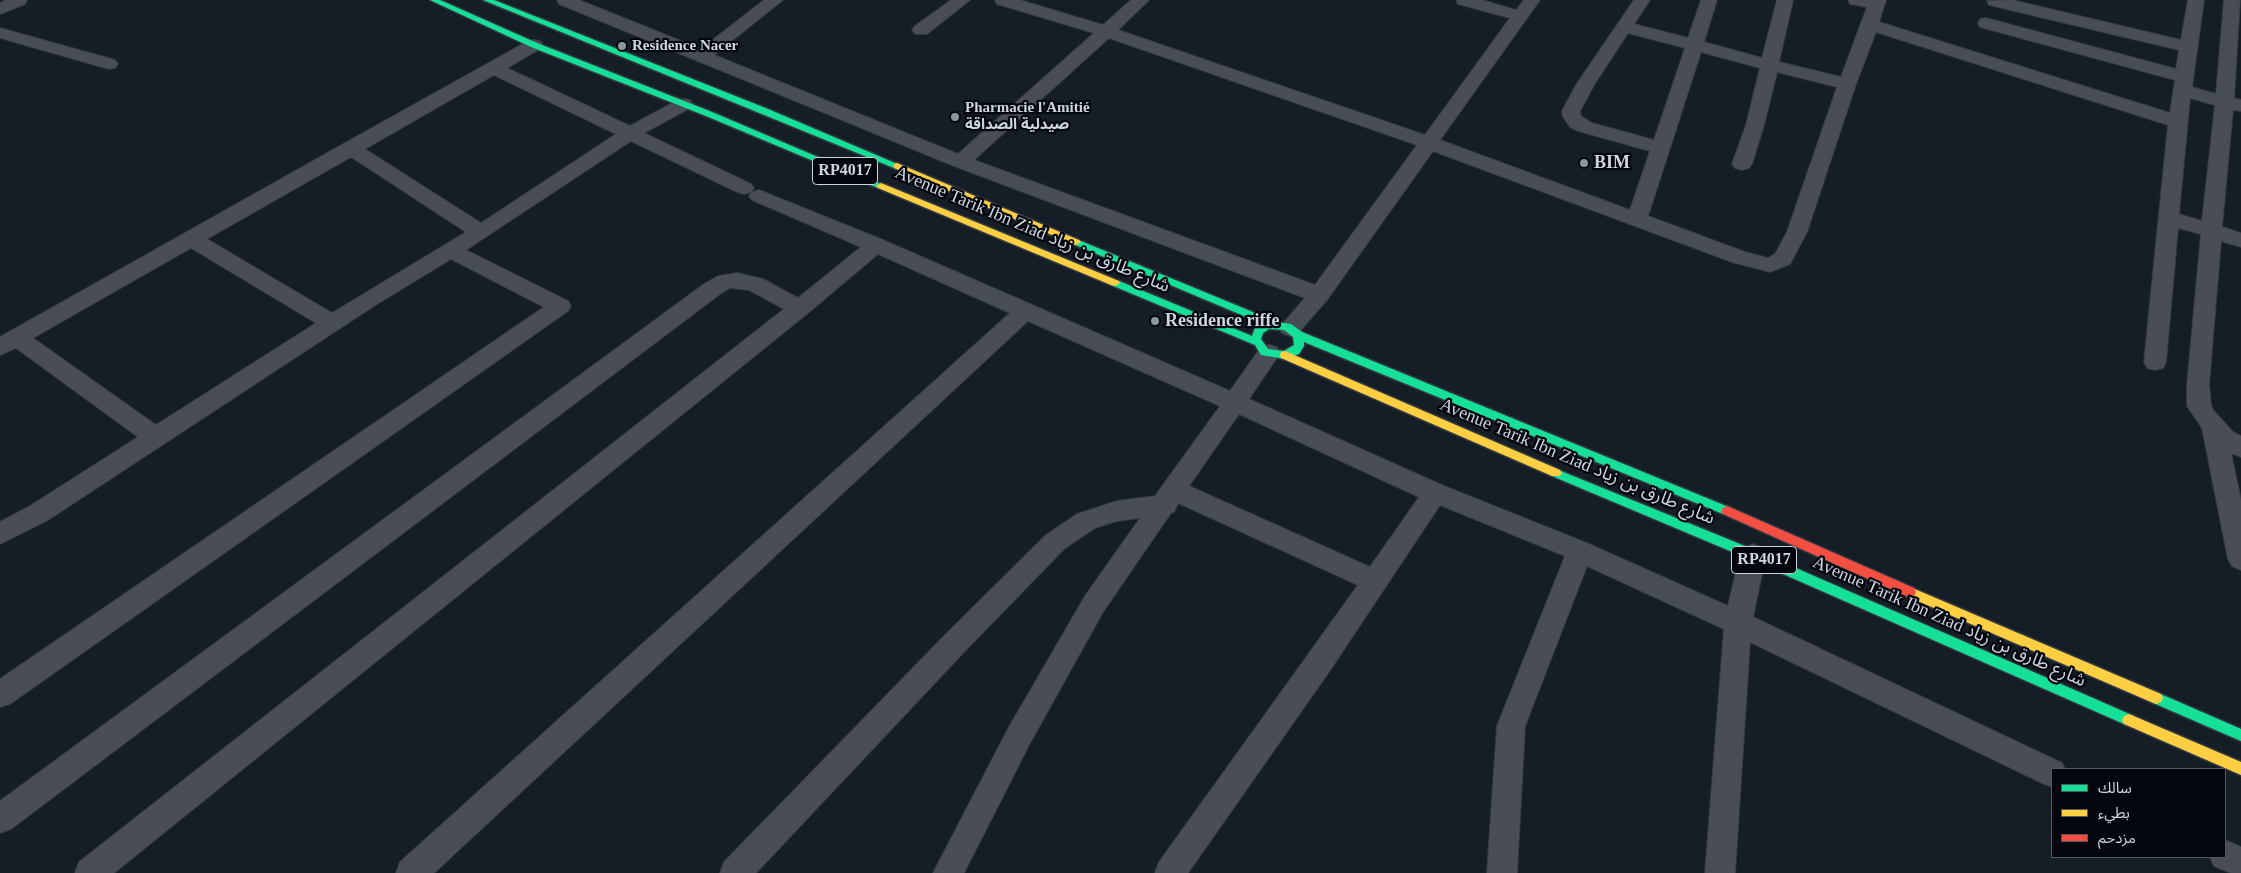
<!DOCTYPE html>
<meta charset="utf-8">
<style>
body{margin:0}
#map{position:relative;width:2241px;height:873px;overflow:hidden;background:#151d26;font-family:"Times New Roman","Noto Sans Arabic",serif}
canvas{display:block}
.legend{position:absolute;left:2051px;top:768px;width:175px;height:90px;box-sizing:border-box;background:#03070d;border:1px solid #535961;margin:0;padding:6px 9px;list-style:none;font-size:15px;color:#ccd5e0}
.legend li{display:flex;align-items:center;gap:10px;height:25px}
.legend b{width:25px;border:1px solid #535961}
</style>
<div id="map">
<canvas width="2241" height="873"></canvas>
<ul class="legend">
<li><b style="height:6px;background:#16e098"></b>سالك</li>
<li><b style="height:6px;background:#ffcf43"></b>بطيء</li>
<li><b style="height:6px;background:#f24e42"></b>مزدحم</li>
</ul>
</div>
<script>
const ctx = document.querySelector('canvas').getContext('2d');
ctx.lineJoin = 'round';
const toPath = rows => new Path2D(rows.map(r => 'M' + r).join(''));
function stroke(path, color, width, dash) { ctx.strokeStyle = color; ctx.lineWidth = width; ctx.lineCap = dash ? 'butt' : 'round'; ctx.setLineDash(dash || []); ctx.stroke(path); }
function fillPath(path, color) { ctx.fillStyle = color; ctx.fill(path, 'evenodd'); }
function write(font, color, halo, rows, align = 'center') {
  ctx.font = font + ' "Times New Roman","Noto Sans Arabic",serif'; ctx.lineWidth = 4.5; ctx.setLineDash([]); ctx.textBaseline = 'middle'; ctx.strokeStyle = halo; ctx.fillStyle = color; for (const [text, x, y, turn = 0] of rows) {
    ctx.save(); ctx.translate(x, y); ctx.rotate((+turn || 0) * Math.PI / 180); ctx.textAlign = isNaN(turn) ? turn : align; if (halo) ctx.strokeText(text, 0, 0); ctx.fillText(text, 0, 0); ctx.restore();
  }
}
const street = toPath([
 [6,0,27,0,25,4,0,14,0,3,6,0],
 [557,0,579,0,701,49,764,0,783,0,714,55,958,154,1094,33,997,4,995,0,1020,0,1103,25,1131,0,1149,0,1118,30,1425,135,1510,18,1458,4,1456,0,1482,0,1516,10,1524,0,1540,0,1440,140,1630,210,1650,151,1578,131,1570,127,1563,117,1562,111,1576,85,1634,0,1650,0,1634,24,1688,38,1701,0,1717,0,1704,42,1762,58,1777,0,1793,0,1779,62,1841,77,1867,7,1850,4,1848,0,1886,0,1879,22,2170,113,2175,80,1980,27,1978,23,1980,19,1986,18,2176,69,2179,50,1989,5,1987,1,2012,0,2181,40,2188,0,2204,0,2192,87,2216,94,2224,0,2240,0,2234,98,2241,100,2241,111,2233,110,2222,227,2241,233,2241,247,2221,241,2209,385,2211,405,2213,410,2233,432,2241,436,2241,457,2231,453,2241,500,2241,570,2232,566,2228,559,2202,428,2187,406,2187,385,2201,234,2178,228,2166,362,2163,368,2155,370,2147,368,2144,362,2168,125,1876,32,1856,84,1807,232,1790,264,1770,272,1732,262,1433,151,1327,300,1298,333,1290,336,1282,333,1279,328,1305,298,954,166,559,4,557,0],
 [1628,33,1685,48,1654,140,1592,123,1581,116,1580,111,1594,85,1628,33],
 [1109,38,1417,145,1315,285,974,160,1109,38],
 [1701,52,1760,68,1746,125,1732,164,1735,168,1742,170,1749,168,1752,164,1764,125,1777,72,1837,87,1787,232,1775,254,1768,258,1745,252,1648,216,1701,52],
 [2190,98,2215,105,2202,221,2179,214,2190,98],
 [951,0,970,0,927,34,915,34,912,30,915,26,951,0],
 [0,28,115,60,118,64,115,68,109,69,0,38,0,28],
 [534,40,540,41,543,45,540,49,507,68,630,126,678,100,684,99,690,100,693,104,690,108,644,133,751,184,754,188,751,192,744,194,737,192,631,141,466,250,568,301,571,306,568,311,10,704,0,707,0,679,544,307,451,259,374,306,48,520,0,544,0,522,30,506,138,437,16,348,0,355,0,337,343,144,528,41,534,40],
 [494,75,616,134,481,223,365,149,494,75],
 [351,157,466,232,332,313,207,239,351,157],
 [191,248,316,323,156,425,33,338,191,248],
 [759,190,883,240,1230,391,1261,347,1269,345,1277,347,1280,353,1249,399,1444,486,1589,544,1728,606,1740,555,1744,548,1753,544,1762,548,1766,555,1753,617,2062,763,2065,769,2052,769,2052,787,2042,783,1750,642,1735,873,1705,873,1724,629,1587,566,1525,726,1517,873,1487,873,1497,726,1565,556,1440,505,1331,669,1188,873,1155,873,1159,862,1358,585,1178,503,1174,512,1171,513,1103,612,1029,745,964,873,933,873,1009,727,1085,596,1140,518,1117,521,1095,528,1064,549,965,651,756,873,720,873,724,862,945,635,1046,535,1077,514,1117,501,1155,496,1220,406,1028,321,434,873,396,873,400,862,1010,313,878,254,808,313,114,873,75,873,79,862,784,309,749,290,730,288,720,294,11,829,0,833,0,801,704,284,718,276,737,273,763,279,798,298,861,247,752,200,749,196,752,192,759,190],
 [1239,414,1419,497,1370,567,1189,486,1239,414],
 [2225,840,2241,847,2241,873,2231,873,2214,866,2210,857,2225,857,2225,840]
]);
const fast = toPath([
 [430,0,440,0,537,43,712,112,886,186,884,188,878,188,706,116,531,47,430,0],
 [483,0,494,0,768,109,902,166,897,169,894,168,483,0],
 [1076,239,1277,322,1291,324,1302,332,1731,508,1733,511,1731,514,1723,514,1304,342,1304,346,1299,354,1289,358,1285,359,1261,355,1255,345,1111,285,1110,283,1115,280,1119,281,1252,336,1255,328,1263,324,1073,244,1071,242,1076,239],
 [1269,329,1284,330,1293,337,1294,345,1284,351,1268,349,1261,339,1263,333,1269,329],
 [1556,469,1757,551,2134,716,2136,720,2134,724,2129,726,2124,724,1749,559,1552,476,1550,473,1552,470,1556,469],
 [2156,692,2241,729,2241,741,2151,702,2149,698,2151,694,2156,692]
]);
const slow = toPath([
 [897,163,1079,240,1081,242,1076,245,1073,244,894,168,894,164,897,163],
 [881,183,1119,281,1120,283,1115,286,1111,285,878,188,876,186,881,183],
 [1285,351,1560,470,1562,473,1560,476,1552,476,1281,358,1280,355,1281,352,1285,351],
 [1910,587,2161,694,2163,698,2161,702,2156,704,2151,702,1906,596,1904,592,1906,588,1910,587],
 [2129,714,2241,762,2241,775,2124,724,2122,720,2124,716,2129,714]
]);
const jam = toPath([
 [1727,506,1914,588,1916,592,1914,596,1910,597,1906,596,1723,514,1721,511,1723,508,1727,506]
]);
stroke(street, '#333941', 2);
stroke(fast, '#333941', 3);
stroke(slow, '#333941', 3);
stroke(jam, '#333941', 3);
fillPath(street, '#494e56');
fillPath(fast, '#16e098');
fillPath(slow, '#ffcf43');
fillPath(jam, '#f24e42');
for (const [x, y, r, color] of [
 [622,46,5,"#8c959f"],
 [955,117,5,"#8c959f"],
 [1584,163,5,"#8c959f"],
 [1155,321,5,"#8c959f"]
]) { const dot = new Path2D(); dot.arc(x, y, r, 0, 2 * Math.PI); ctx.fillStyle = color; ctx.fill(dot); stroke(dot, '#03070d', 2); }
write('bold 15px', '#ccd5e0', '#03070d', [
 ["Residence Nacer",632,46],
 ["Pharmacie l'Amitié",965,108],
 ["صيدلية الصداقة",965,125]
], 'left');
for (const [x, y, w] of [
 [845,171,65],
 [1764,560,65]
]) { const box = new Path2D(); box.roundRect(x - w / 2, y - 13.5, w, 27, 4); ctx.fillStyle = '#03070d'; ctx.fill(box); stroke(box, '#ccd5e0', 1); }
write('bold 16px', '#ccd5e0', null, [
 ["RP4017",845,171],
 ["RP4017",1764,560]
]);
write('bold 18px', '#ccd5e0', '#03070d', [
 ["BIM",1594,163],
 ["Residence riffe",1165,321]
], 'left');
write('18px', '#ccd5e0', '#03070d', [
 ["Avenue Tarik Ibn Ziad شارع طارق بن زياد",1032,230,23],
 ["Avenue Tarik Ibn Ziad شارع طارق بن زياد",1577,462,23],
 ["Avenue Tarik Ibn Ziad شارع طارق بن زياد",1949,622,24]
]);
</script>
